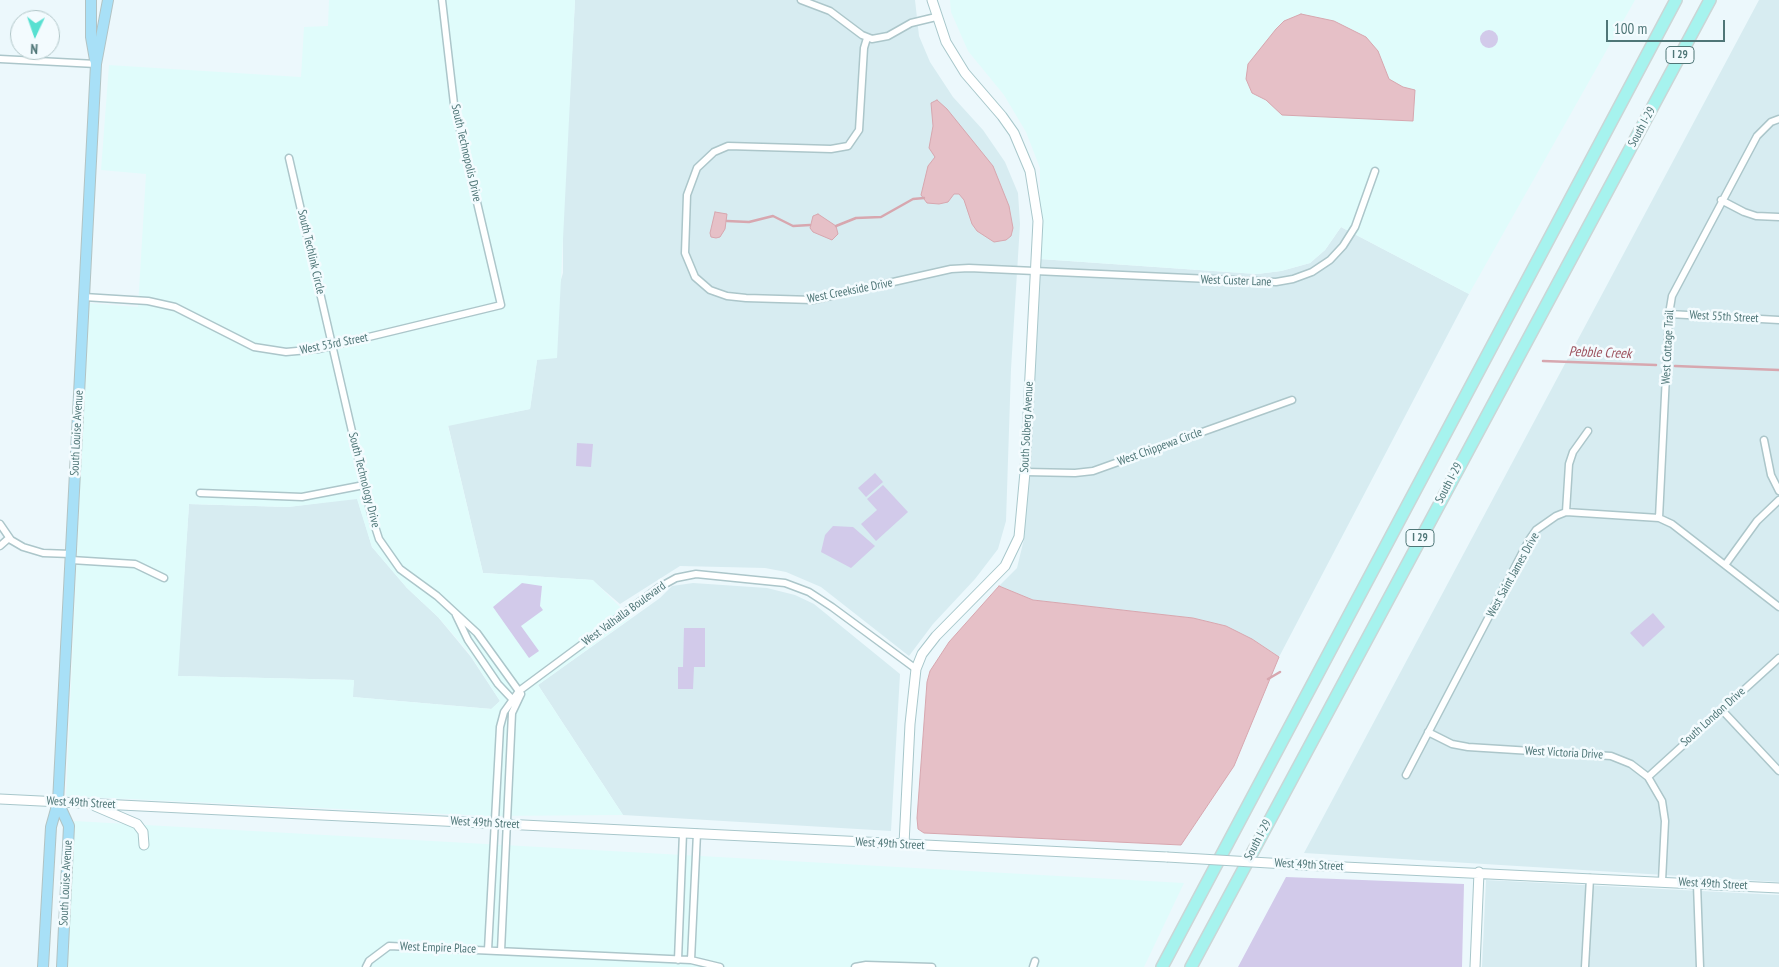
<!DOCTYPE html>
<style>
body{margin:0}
#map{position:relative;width:1779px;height:967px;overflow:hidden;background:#ecf8fc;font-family:"PT Sans Narrow",sans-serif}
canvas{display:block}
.north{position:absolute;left:10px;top:10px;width:50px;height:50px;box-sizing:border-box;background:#f3fbfe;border:1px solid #b1c6c8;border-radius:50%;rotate:183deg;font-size:14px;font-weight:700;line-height:20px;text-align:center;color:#4f7677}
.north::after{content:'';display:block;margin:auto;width:18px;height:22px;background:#57e0d1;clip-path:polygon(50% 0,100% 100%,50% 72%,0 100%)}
.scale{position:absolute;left:1606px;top:20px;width:119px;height:22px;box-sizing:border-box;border:2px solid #4f7677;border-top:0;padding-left:6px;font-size:15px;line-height:18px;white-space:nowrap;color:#4f7677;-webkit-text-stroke:4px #f3fbfe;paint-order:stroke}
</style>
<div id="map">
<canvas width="1779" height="967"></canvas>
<div class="north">N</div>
<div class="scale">100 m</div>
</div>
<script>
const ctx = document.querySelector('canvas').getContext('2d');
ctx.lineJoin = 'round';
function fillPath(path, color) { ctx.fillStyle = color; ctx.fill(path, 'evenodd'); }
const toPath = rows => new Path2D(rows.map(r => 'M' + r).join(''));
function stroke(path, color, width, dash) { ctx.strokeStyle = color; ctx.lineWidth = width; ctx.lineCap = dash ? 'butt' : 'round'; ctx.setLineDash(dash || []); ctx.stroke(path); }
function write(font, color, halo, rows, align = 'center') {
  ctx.font = font + ' "PT Sans Narrow",sans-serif'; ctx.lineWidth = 5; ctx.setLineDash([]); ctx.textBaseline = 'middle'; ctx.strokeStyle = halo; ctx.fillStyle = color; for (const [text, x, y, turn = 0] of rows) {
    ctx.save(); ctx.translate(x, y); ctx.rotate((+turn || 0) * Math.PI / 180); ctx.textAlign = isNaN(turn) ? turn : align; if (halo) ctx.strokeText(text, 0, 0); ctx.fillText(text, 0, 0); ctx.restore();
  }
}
fillPath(toPath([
 [575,0,915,0,919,36,930,62,953,97,983,130,1005,162,1018,193,1020,224,1011,369,1006,521,998,549,975,579,933,624,909,656,821,587,786,572,765,568,680,566,620,604,592,580,483,573,448,425,530,409,537,360,563,273,563,215],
 [1759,0,1779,0,1779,882,1304,853],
 [1341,227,1469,294,1279,657,1252,639,1226,626,1193,618,1033,600,999,586,1017,568,1024,539,1040,259,1257,274,1281,271,1310,263,1325,250],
 [357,498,372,547,407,588,438,617,471,657,500,701,492,709,352,697,354,680,177,676,189,504,288,507],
 [693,583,767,588,795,595,814,604,900,674,891,831,623,815,538,685,660,598,672,586],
 [1486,880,1779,895,1779,967,1482,967]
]), '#d7ecf1');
fillPath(toPath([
 [329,0,575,0,557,358,537,360,530,409,448,426,483,573,593,580,631,618,538,685,623,815,488,816,66,796,88,303,138,307,146,174,101,170,109,65,301,77,304,27,328,26],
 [357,499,372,547,407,588,438,617,469,653,500,701,491,709,353,697,354,680,178,676,189,504,288,507],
 [950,0,1635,0,1469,294,1341,227,1325,250,1310,263,1281,271,1257,274,1040,259,1040,168,1026,132,1004,95,968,51,951,12],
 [74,821,1184,883,1144,967,67,967]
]), '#e0fcfb');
fillPath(toPath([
 '1480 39a9 9 0 1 1 18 0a9 9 0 1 1-18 0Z',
 [577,443,593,444,591,467,576,466],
 [875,473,883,482,866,497,858,488],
 [883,485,908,512,876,541,861,524,877,510,867,499],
 [833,526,853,527,875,546,851,568,821,552,825,535],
 [522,583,542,586,540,606,543,610,521,626,539,651,529,658,493,607],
 [1653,613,1665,627,1643,647,1630,633],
 [684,628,705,628,705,667,694,667,693,689,678,689,678,667,683,667],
 [1286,877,1464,884,1462,967,1238,967]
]), '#d2caea');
const water = toPath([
 [1301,14,1334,21,1366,37,1378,51,1389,79,1403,87,1415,90,1413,121,1282,115,1266,100,1252,93,1246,79,1248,64,1276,29,1284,21,1301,14],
 [937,100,947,109,993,166,1009,206,1013,228,1011,236,1006,240,994,242,977,231,972,224,964,200,959,194,954,194,948,202,939,204,927,203,921,195,928,166,935,157,929,148,933,126,931,103,937,100],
 [715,212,727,214,725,229,720,237,716,238,711,237,710,233,715,212],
 [818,214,836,226,838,234,832,240,813,232,810,228,813,216,818,214],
 [999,586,1033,600,1193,618,1226,626,1252,639,1279,657,1234,766,1181,845,924,833,918,829,917,818,927,682,930,671,949,642,999,586]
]);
fillPath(water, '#e6c0c7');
stroke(water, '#d7a7af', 1);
stroke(toPath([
 [727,221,749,222,773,216,793,226,810,225],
 [836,226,856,218,881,217,913,199,924,198],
 [1543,361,1656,365],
 [1675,366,1779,370],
 [1268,679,1280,672]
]), '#d7a7af', 2.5);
const street = toPath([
 [801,0,830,11,862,35,872,39,888,36,911,23,936,17],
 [867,38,864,48,859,130,848,146,831,149,728,146,714,152,697,168,687,195,685,253,695,277,710,290,727,296,746,298,813,300,951,269,969,268,1276,282,1293,279,1312,272,1330,260,1343,246,1355,227,1375,171],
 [0,59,96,64],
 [289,158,371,514,379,539,400,569,437,596,477,633,521,694],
 [1721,200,1744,212,1756,216,1779,217],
 [84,297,148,301,175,307,254,347,286,352,319,349,501,305,454,104,442,0],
 [1669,314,1779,320],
 [1764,440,1771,475,1779,491],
 [1025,472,1075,473,1093,471,1292,400],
 [200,493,302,497,364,485],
 [1566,512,1569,464,1573,452,1588,431],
 [1659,518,1669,314,1672,296,1757,136,1771,122,1779,119],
 [0,524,11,540,23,547,43,553,71,554],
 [0,546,9,538],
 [71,560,135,564,164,578],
 [1725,565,1757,521,1779,500],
 [456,615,468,640,498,684,514,701],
 [1721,709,1779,771],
 [1428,732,1452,744,1468,747,1611,756,1631,764,1648,777,1662,801,1665,821,1662,881],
 [1406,775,1529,540,1536,530,1556,516,1566,512,1659,518,1672,524,1779,607],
 [1648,777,1779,658],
 [1697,884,1700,967],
 [488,950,500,727,504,712,519,691,658,588,676,578,696,574,785,583,809,592,832,607,916,669],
 [501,951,512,713,521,694],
 [678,960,683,833],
 [691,960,697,833],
 [366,967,369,961,389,946,691,960,720,967],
 [855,967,866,965,932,967],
 [1033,967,1035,961],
 [1585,967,1590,878]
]);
const secondary = toPath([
 [0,799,1167,857],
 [95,806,137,824,143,832,144,845],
 [904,844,910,724,916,669,922,654,936,636,1005,566,1019,537,1025,472,1038,221,1030,171,1014,133,1002,116,965,73,946,42,932,0],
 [1303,865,1779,888],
 [1475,967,1479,872]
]);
const primary = toPath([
 [91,0,91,37,95,60],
 [58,802,69,826,62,967],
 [43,967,51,827,58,802,96,64,108,0]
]);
const highway = toPath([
 [1162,967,1676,0],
 [1191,967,1710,0]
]);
stroke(street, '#acc6ca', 9);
stroke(secondary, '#a8c7cb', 11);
stroke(primary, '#b2c3c3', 12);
stroke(highway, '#cad6d6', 14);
stroke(street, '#fff', 6);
stroke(secondary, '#fff', 9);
stroke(primary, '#a8e0f7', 10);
stroke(highway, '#a6f3ee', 11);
const secondaryBridge = toPath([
 [1167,857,1303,865]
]);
stroke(secondaryBridge, '#a8c7cb', 11, []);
stroke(secondaryBridge, '#fff', 9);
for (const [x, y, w] of [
 [1680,55,28],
 [1420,538,28]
]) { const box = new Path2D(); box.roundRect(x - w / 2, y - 8.5, w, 17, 4); ctx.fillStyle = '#f3fbfe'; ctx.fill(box); stroke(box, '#4f7677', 1); }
write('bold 11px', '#4f7677', null, [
 ["I 29",1680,55],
 ["I 29",1420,538]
]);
write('12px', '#4f7677', '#f3fbfe', [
 ["South I-29",1642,127,-61],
 ["South Technopolis Drive",466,153,77],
 ["South Techlink Circle",311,252,77],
 ["West Custer Lane",1236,281,2],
 ["West Creekside Drive",850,291,-11],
 ["West 55th Street",1724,317,3],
 ["West 53rd Street",334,344,-11],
 ["West Cottage Trail",1668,347,-87],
 ["South Solberg Avenue",1027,427,-87],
 ["South Louise Avenue",77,433,-87],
 ["West Chippewa Circle",1160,447,-20],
 ["South Technology Drive",364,480,76],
 ["South I-29",1449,483,-62],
 ["West Saint James Drive",1513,575,-61],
 ["West Valhalla Boulevard",624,614,-36],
 ["South London Drive",1713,717,-42],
 ["West Victoria Drive",1564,753,3],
 ["West 49th Street",81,803,3],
 ["West 49th Street",485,823,3],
 ["South I-29",1258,840,-62],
 ["West 49th Street",890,844,3],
 ["West 49th Street",1309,865,3],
 ["South Louise Avenue",66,883,-87],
 ["West 49th Street",1713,884,3],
 ["West Empire Place",438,948,2]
]);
write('italic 14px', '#9e535f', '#f3fbfe', [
 ["Pebble Creek",1600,353,2]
]);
</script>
